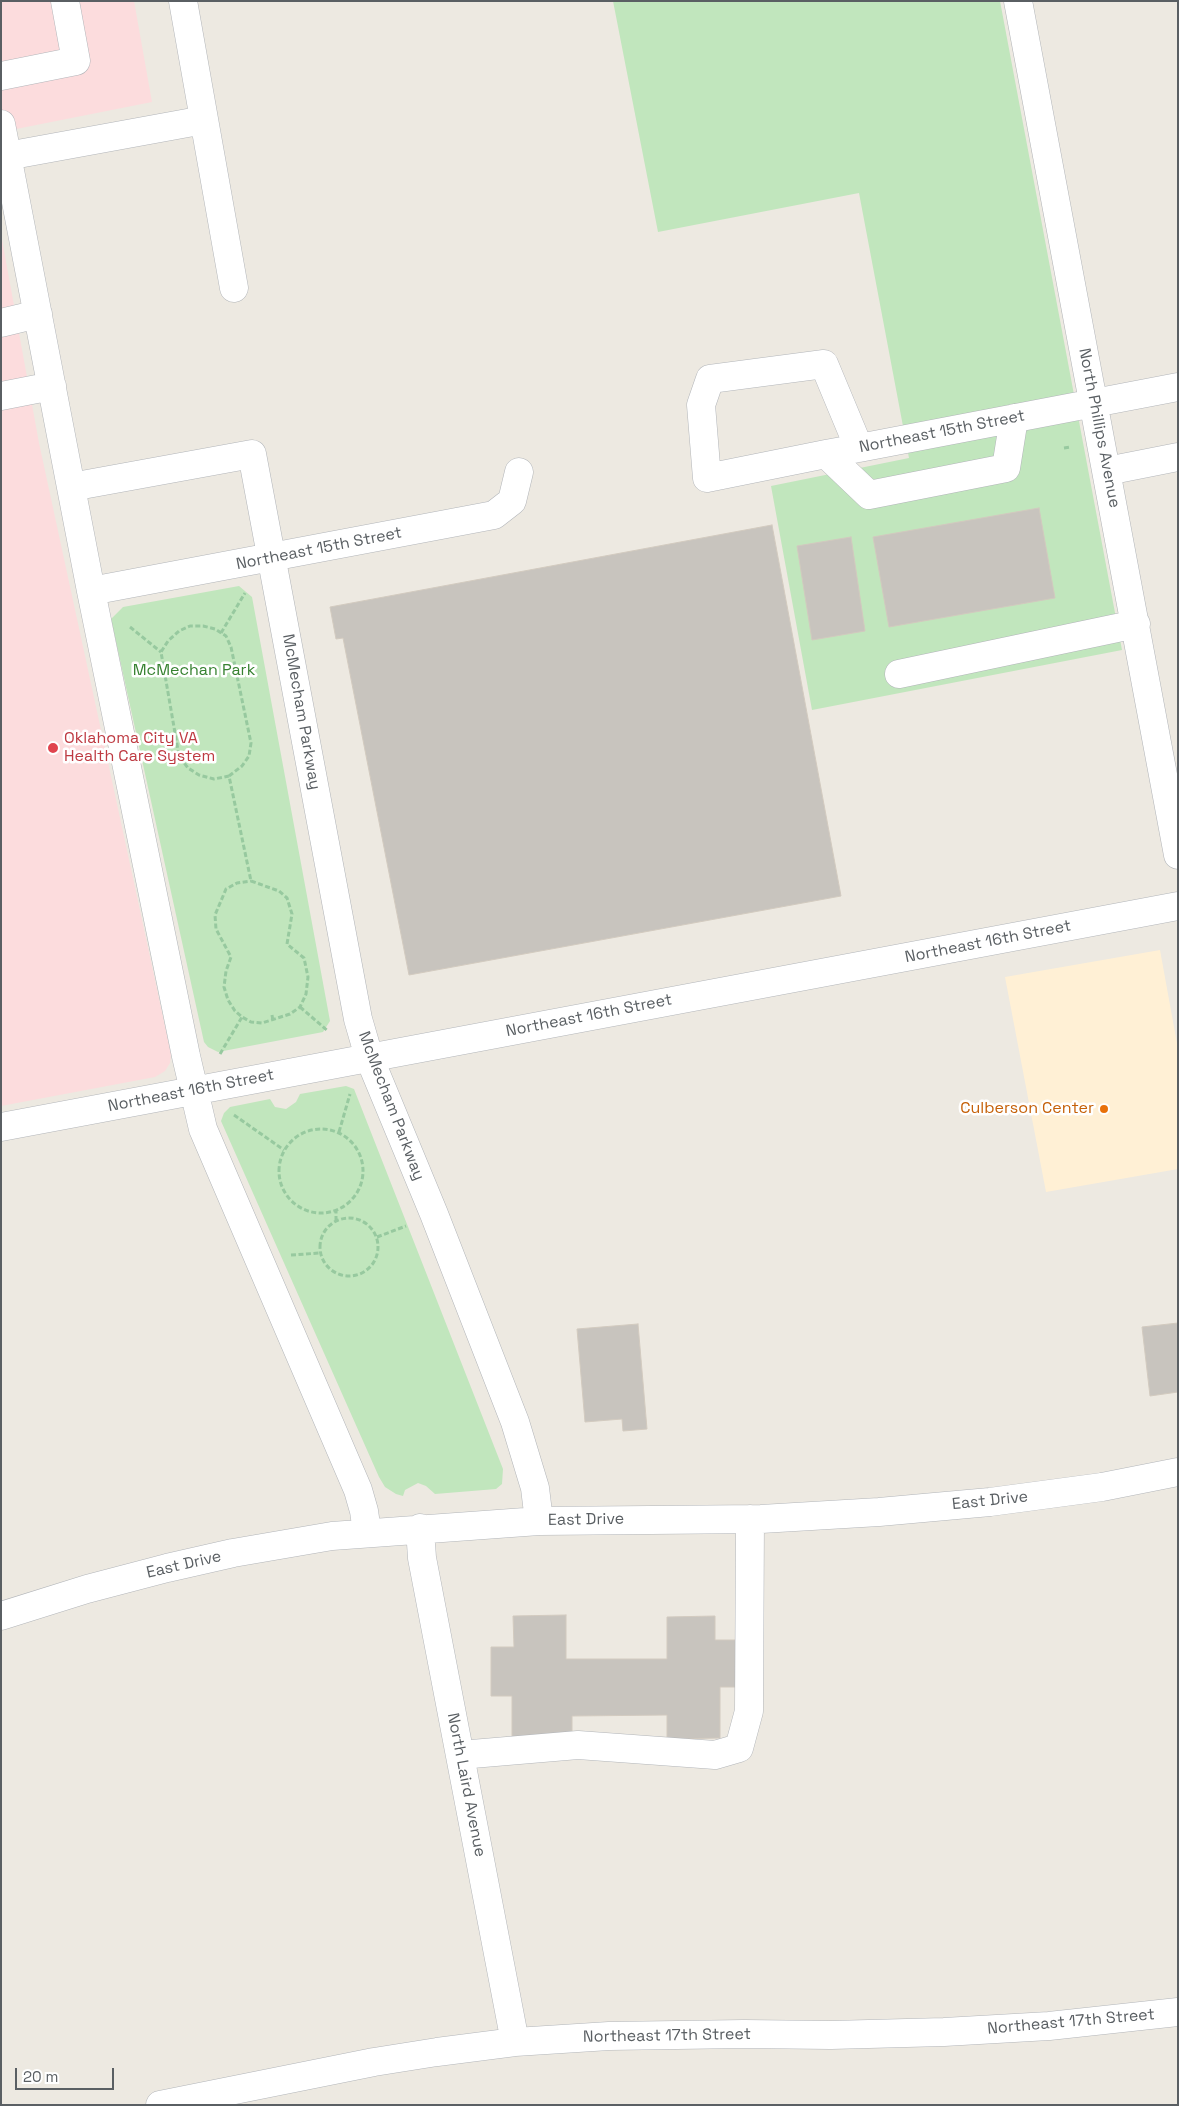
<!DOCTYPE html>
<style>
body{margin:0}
#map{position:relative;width:1179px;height:2106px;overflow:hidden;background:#ede9e1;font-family:"Space Grotesk",sans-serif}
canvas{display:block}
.frame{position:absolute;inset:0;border:2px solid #5a5f63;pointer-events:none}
.scale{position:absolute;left:15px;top:2068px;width:99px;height:22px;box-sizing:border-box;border:2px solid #5a5f63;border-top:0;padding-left:6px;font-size:15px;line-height:18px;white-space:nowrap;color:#5a5f63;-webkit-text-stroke:4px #fff;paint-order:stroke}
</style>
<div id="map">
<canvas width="1179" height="2106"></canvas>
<div class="frame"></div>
<div class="scale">20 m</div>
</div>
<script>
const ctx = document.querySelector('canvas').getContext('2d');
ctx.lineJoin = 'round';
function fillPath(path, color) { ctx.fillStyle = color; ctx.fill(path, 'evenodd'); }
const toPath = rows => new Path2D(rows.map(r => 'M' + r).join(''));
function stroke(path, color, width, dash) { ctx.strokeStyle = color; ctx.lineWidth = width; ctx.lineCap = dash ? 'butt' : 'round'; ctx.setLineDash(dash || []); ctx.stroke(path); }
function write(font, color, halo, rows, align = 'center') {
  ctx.font = font + ' "Space Grotesk",sans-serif'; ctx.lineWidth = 5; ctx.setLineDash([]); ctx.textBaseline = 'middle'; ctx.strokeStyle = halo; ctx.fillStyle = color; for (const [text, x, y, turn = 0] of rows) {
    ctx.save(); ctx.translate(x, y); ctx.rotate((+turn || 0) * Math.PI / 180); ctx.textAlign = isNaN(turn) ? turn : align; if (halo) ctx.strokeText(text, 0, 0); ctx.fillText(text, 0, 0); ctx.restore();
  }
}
fillPath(toPath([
 [1160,950,1178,1049,1178,1169,1046,1192,1005,977]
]), '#fff0d5');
fillPath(toPath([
 [1,1,134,1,152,102,1,132],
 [1,234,39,443,171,1054,170,1063,165,1071,155,1077,1,1106]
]), '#fcdcdd');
fillPath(toPath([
 [613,1,1000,1,1122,650,812,710,771,486,909,458,859,193,658,232],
 [239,586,252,597,330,1021,323,1032,218,1052,208,1047,204,1042,111,619,123,607],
 [346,1086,354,1089,503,1469,502,1484,496,1489,435,1494,426,1486,418,1483,405,1490,403,1496,396,1494,385,1487,379,1477,221,1121,224,1113,230,1107,270,1099,275,1107,286,1109,296,1102,300,1094]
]), '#c1e6bd');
const building = toPath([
 [1039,508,1055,598,889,627,873,537,1039,508],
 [772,525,841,896,409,975,343,638,336,639,330,607,772,525],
 [851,537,865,631,812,640,797,546,851,537],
 [1178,1323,1178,1392,1150,1396,1142,1327,1178,1323],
 [638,1324,647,1429,623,1431,622,1419,585,1422,577,1329,638,1324],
 [566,1615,566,1659,667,1659,667,1617,715,1616,715,1640,744,1640,744,1687,720,1687,720,1738,667,1739,667,1715,572,1716,572,1741,512,1741,512,1696,491,1696,491,1647,514,1647,513,1616,566,1615]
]);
fillPath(building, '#c8c4be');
stroke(building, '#d2cabf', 1);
const minor = toPath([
 [183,1,234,288],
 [1018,1,1178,855],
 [1,76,76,61,65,1],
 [1,124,91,591,186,1056,203,1129,358,1490,364,1511,367,1532],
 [7,156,204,120],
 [1,323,38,314],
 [1,396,52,386],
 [859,448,824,364,710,379,701,405,707,478,826,454,859,448,1178,387],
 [826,454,869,495,1006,468,1014,418],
 [1107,471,1178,457],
 [71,487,252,454,358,1019,369,1057,434,1214,515,1422,535,1488,539,1521],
 [91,591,494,515,512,501,519,472],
 [899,674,1136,624],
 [1,1127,1178,906],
 [420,1528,422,1558,515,2042],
 [1,1616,87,1589,167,1568,233,1553,332,1536,539,1521,761,1519,879,1512,990,1502,1102,1487,1178,1472],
 [460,1755,578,1745,715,1755,739,1748,749,1711,750,1519],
 [160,2105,374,2062,437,2052,515,2042,609,2036,744,2034,831,2035,944,2032,1049,2026,1178,2012]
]);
stroke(minor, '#b2b5b9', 29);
stroke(toPath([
 [1064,448,1071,447],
 [130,627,161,652],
 [221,633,245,593],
 [229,776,242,766,249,756,251,743,231,647,226,636,215,629,203,626,190,626,179,631,168,641,161,652,179,756,188,768,199,775,214,779,229,776,251,881],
 [251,881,279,891,287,898,292,914,287,944,304,958,308,977,306,994,300,1007,290,1014,262,1023,251,1022,242,1017,235,1011,228,1000,224,987,226,971,231,957,216,929,215,915,226,889,237,883,251,881],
 [300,1007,328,1031],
 [272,1015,273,1021],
 [220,1054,242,1017],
 [234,1115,284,1150],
 '279 1171a42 42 0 1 1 84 0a42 42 0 1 1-84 0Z',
 [339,1132,350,1094],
 '320 1247a29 29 0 1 1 58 0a29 29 0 1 1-58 0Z',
 [336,1221,336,1211],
 [377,1237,406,1226],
 [291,1255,320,1253]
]), '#97c99f', 3, [5, 2.5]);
stroke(minor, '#fff', 28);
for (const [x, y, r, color] of [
 [53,748,6,"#e0444e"],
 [1104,1109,5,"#e8710a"]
]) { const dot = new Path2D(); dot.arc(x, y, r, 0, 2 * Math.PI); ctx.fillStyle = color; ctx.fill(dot); stroke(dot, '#fff', 2); }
write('16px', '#5a5f63', '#fff', [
 ["North Phillips Avenue",1099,428,79],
 ["Northeast 15th Street",942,432,-11],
 ["Northeast 15th Street",319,549,-11],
 ["McMecham Parkway",301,712,80],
 ["Northeast 16th Street",988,942,-11],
 ["Northeast 16th Street",589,1016,-11],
 ["Northeast 16th Street",191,1091,-11],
 ["McMecham Parkway",391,1106,69],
 ["East Drive",990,1501,-6],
 ["East Drive",586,1520,-1],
 ["East Drive",184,1565,-13],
 ["North Laird Avenue",466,1785,79],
 ["Northeast 17th Street",1071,2022,-5],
 ["Northeast 17th Street",667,2036,-1]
]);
write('16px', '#378231', '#fff', [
 ["McMechan Park",194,671]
]);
write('16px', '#be3a42', '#fff', [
 ["Oklahoma City VA",64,739],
 ["Health Care System",64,757]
], 'left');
write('16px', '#c56008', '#fff', [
 ["Culberson Center",1094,1109]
], 'right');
</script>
